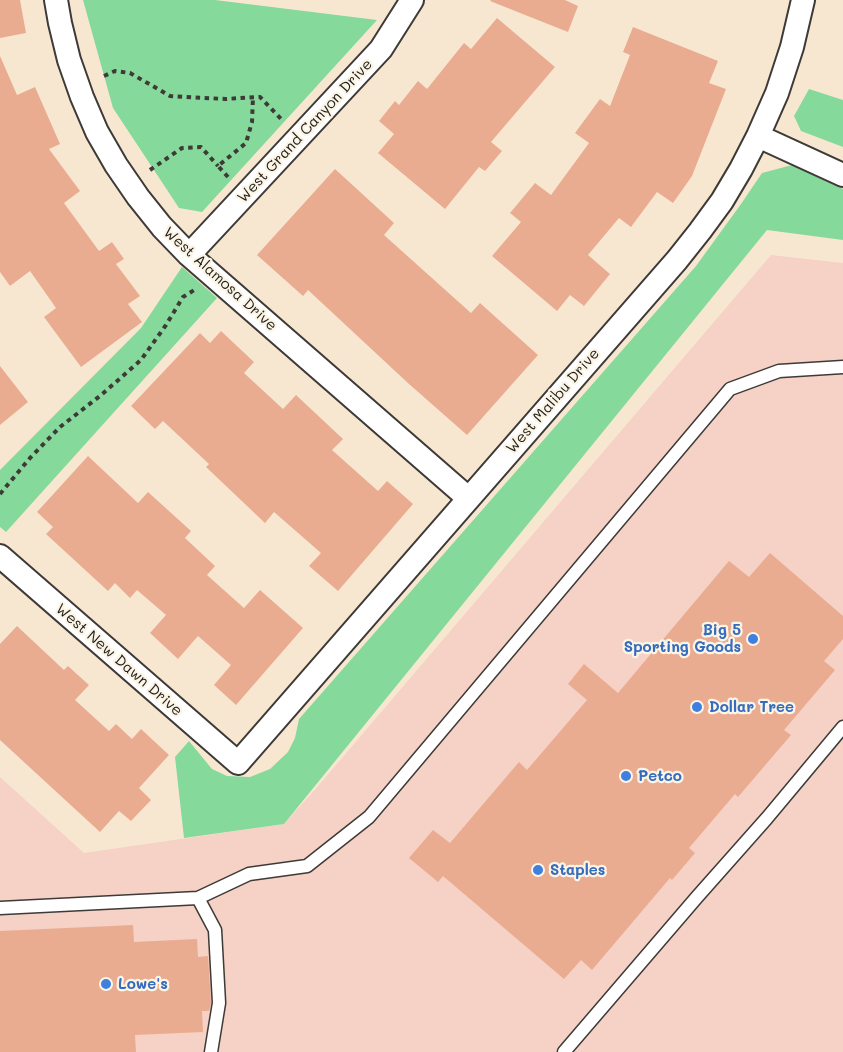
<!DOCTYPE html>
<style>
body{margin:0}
canvas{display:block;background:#f8e7d0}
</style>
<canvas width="843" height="1052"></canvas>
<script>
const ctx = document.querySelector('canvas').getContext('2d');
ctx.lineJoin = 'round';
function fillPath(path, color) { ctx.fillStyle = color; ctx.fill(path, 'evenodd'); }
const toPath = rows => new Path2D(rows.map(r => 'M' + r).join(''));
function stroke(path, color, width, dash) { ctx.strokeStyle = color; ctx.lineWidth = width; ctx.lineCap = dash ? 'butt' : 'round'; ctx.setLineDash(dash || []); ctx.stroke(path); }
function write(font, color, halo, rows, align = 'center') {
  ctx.font = font + ' Mali,sans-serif'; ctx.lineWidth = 4.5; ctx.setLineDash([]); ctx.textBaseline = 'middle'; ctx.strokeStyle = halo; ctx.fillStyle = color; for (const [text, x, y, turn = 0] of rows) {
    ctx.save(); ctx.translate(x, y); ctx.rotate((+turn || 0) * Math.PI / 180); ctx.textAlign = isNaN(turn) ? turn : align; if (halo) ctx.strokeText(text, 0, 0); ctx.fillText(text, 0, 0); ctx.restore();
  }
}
fillPath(toPath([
 [771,255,843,263,843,1052,0,1052,0,777,84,853,284,824,319,785]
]), '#f6d1c5');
fillPath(toPath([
 [83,0,215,0,377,20,202,212,179,208,113,108],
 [809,89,843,100,843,147,801,131,794,116],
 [792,165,843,189,843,240,767,230,284,824,184,838,175,757,189,741,212,769,227,776,250,777,270,769,288,752,295,738,299,719,696,266,741,204,762,173],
 [182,267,217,298,6,532,0,527,0,470,141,328]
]), '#85d99b');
fillPath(toPath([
 [0,0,20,0,26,33,0,38],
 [491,0,565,0,578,6,568,32,490,1],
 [497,18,555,67,491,142,502,151,485,171,479,167,445,209,378,153,394,134,379,121,395,101,399,105,418,81,427,89,464,43,471,49],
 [633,27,718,61,709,83,726,89,692,176,673,203,657,192,631,227,619,218,588,255,610,274,584,306,570,295,557,311,492,256,521,222,510,213,535,183,551,195,589,143,575,133,600,99,610,106,630,55,623,52],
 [0,56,17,95,35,87,60,144,49,149,80,191,64,203,99,251,112,242,124,259,116,264,140,296,128,304,142,322,81,367,44,317,56,308,30,271,10,286,0,272],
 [335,169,394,223,384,235,471,313,480,303,538,355,467,435,409,384,308,290,303,296,257,255],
 [221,331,254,362,244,373,283,409,296,395,343,439,332,450,378,491,387,481,413,504,338,591,309,566,321,553,274,512,265,523,206,467,209,464,163,421,155,429,131,406,200,333,210,343],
 [0,366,28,402,0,425],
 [88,456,138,503,148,492,191,531,185,538,215,566,207,575,244,608,260,590,303,628,236,705,214,685,231,665,198,636,178,659,150,633,166,615,137,590,130,598,115,583,108,591,46,534,53,527,37,512],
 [770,553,843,616,843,639,824,661,835,670,784,730,791,735,738,797,735,794,689,848,695,853,672,880,670,878,592,970,581,960,564,979,443,876,438,882,409,858,433,830,450,843,519,762,527,770,587,700,568,684,584,664,618,693,729,561,749,577],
 [17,626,64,670,68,666,89,685,75,700,109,731,116,724,132,739,141,729,169,755,139,788,151,800,131,821,119,811,100,832,0,740,0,644],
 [133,925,134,942,197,939,198,957,208,956,211,1003,209,1011,202,1011,203,1032,135,1035,136,1052,0,1052,0,931]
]), '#eaac91');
const service = toPath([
 [198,898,215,930,219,1003,211,1052],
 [0,908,198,898,249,874,307,866,369,817,730,389,779,371,843,367],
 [564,1052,697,897,767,818,843,727]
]);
const minor = toPath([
 [56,0,60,23,69,60,82,97,97,132,116,165,138,197,162,227,189,255,468,498],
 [758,136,843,175],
 [189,255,381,49,412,0],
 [0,556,238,763,677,260,700,231,722,201,741,169,758,136,777,93,792,47,803,0]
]);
stroke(service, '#3d3a37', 15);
stroke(minor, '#3d3a37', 26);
stroke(toPath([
 [104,76,115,71,130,73,170,96,225,99,260,97,283,121],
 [150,170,182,148,201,147,218,166],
 [228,177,218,166,246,143,252,122,253,97],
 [0,494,30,458,60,427,100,396,141,360,166,325,183,297,196,289]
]), '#3d3a37', 4, [4.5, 4.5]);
stroke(service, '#fff', 12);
stroke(minor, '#fff', 22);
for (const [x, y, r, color] of [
 [753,639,6,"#3f7fe0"],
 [697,707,6,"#3f7fe0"],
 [626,776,6,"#3f7fe0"],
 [538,870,6,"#3f7fe0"],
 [106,984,6,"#3f7fe0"]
]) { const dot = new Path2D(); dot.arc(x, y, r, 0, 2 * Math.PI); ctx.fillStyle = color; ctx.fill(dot); stroke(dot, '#fcf5e5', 2); }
write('15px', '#1c1c1c', '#fcf5e5', [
 ["West Grand Canyon Drive",305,131,-47],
 ["West Alamosa Drive",220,279,42],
 ["West Malibu Drive",553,401,-49],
 ["West New Dawn Drive",119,660,41]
]);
write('bold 15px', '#366cbe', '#fcf5e5', [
 ["Big 5",741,630,"right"],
 ["Sporting Goods",741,647,"right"],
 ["Dollar Tree",709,707],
 ["Petco",638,776],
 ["Staples",550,870],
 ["Lowe's",118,984]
], 'left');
</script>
